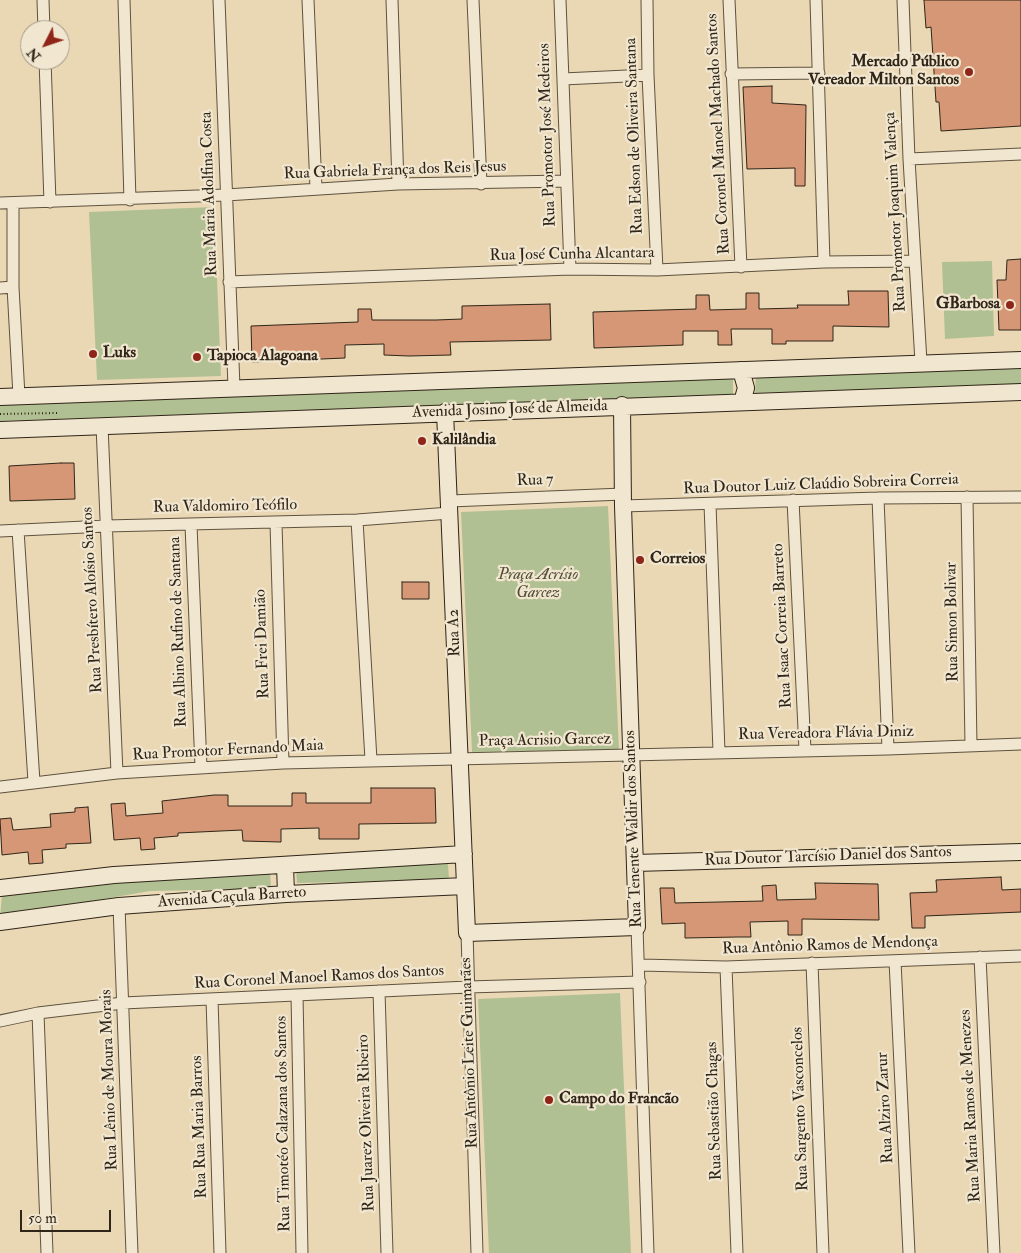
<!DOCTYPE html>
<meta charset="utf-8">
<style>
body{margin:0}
#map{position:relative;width:1021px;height:1253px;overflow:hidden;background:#ead8b5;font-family:"IM FELL Double Pica",serif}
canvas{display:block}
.north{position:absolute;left:20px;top:20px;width:50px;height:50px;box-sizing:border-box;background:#f1e6cf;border:1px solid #a39986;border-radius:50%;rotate:229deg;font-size:14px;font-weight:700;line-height:20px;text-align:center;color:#2f2518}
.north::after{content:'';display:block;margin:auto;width:18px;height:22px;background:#8f2418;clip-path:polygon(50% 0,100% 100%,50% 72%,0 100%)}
.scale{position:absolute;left:20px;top:1210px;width:91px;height:22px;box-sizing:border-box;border:2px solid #2f2518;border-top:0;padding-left:6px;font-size:15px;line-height:18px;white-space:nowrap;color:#2f2518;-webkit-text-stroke:4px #f1e6cf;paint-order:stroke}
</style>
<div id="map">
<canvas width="1021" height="1253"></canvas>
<div class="north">N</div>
<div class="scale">50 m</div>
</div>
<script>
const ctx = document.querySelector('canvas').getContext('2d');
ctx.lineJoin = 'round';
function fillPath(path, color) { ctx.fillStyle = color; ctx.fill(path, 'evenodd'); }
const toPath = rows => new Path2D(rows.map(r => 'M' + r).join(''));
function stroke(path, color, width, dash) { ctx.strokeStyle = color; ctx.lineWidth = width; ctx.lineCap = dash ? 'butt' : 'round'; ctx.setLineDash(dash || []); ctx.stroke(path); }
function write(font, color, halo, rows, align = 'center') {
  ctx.font = font + ' "IM FELL Double Pica",serif'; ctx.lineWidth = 4.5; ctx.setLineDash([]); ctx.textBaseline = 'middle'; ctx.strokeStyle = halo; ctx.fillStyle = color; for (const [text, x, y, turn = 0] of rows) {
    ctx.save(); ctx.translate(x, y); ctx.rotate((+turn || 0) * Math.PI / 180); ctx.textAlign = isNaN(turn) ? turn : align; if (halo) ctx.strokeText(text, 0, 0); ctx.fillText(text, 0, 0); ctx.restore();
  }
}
fillPath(toPath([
 [214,207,221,376,97,380,89,212],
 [992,261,994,336,945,339,942,262],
 [1021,365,1021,385,755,393,756,373],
 [733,374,733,395,0,421,0,401],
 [608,506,619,750,472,752,461,512],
 [448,864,449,880,297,883,296,869],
 [270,871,271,889,150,891,0,917,2,896,136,881],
 [620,993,631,1253,489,1253,478,999]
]), '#b1c092');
const building = toPath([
 [924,0,1021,0,1021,126,941,131,939,102,936,102,931,27,926,28,924,0],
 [772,86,772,103,806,105,805,186,795,186,795,168,747,169,743,87,772,86],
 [1021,259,1021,330,999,330,997,280,1006,280,1007,260,1021,259],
 [848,291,888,291,889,327,833,326,833,341,786,341,786,344,772,344,772,329,731,329,732,345,718,345,718,331,683,331,683,345,594,348,593,312,696,309,696,295,709,295,710,310,746,309,746,293,759,293,759,309,798,308,797,305,849,305,848,291],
 [550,304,551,340,450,342,451,355,409,356,384,355,384,344,345,345,345,358,252,362,251,326,358,322,358,309,371,309,372,320,436,320,462,319,462,306,550,304],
 [61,463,74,463,75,499,10,501,9,466,61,463],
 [402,582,429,582,429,599,402,599,402,582],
 [371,788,435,788,436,823,359,824,359,839,319,839,319,828,281,829,281,842,243,841,242,830,178,833,178,836,154,838,155,849,141,850,140,838,114,840,111,804,125,803,126,816,163,813,162,801,214,795,228,795,228,806,292,806,292,793,306,793,306,803,371,803,371,788],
 [88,807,91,843,66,844,66,848,42,850,43,863,29,864,28,852,2,855,0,819,11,818,13,830,51,827,50,814,75,812,75,808,88,807],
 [1001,877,1002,890,1021,889,1021,912,925,916,925,928,912,928,910,893,937,892,936,880,1001,877],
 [815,883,878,884,879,920,802,919,802,935,788,935,788,921,750,922,751,937,737,937,685,938,685,923,662,924,660,888,674,888,675,903,763,901,762,886,776,885,777,900,816,899,815,883]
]);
fillPath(building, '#d59775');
stroke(building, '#2f2518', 1);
const street = toPath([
 [43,0,44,30],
 [124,0,130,200],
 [219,0,234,387],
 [308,0,316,188],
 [392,0,398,184],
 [473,0,481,184],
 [560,0,570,269],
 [647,0,648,75,657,270],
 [729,0,741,267],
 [816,0,824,262],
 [903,0,909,159,921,362],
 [45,60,50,202],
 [731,74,819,73],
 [563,79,648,75],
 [909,159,1021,154],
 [0,203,226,195,398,184,565,181],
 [13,203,13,287,19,396],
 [229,282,570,269,657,270,824,262,915,261],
 [0,288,13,287],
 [102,426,117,773],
 [967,497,971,746],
 [878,498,888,749],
 [793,500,805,750],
 [450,501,623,494],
 [710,504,719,752],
 [623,506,878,498,1021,497],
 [357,520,371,760],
 [276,523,283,763],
 [191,525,201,767],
 [18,530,34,782],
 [0,531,106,526,357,520,450,513],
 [0,787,117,773,283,763,888,749,1021,744],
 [119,906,132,1253],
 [637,927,648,1253],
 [467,933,477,1253],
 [980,957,994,1253],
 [895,961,909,1253],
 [812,963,823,1253],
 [640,965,726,967,1021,956],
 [726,967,737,1253],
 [379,991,387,1253],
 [297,995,302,1253],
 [212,999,220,1253],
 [38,1013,47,1253],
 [0,1021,38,1013,123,1003,468,987,640,982]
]);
const secondary = toPath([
 [741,370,746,388,742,402],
 [0,397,1021,360],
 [445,412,467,933,637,927,623,506,622,405],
 [0,430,1021,392],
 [635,863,1021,852],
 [285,865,286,894],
 [0,888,114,875,464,854],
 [0,922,119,906,286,894,465,886]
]);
stroke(street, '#5e523f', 13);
stroke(secondary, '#2f2518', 18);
stroke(toPath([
 [0,414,57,413]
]), '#2f2518', 2, [1, 2.5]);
stroke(street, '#f1e6cf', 11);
stroke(secondary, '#f1e6cf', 16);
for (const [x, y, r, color] of [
 [969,72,5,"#8f2418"],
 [1010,305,5,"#8f2418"],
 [93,354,5,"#8f2418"],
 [197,357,5,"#8f2418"],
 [422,441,5,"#8f2418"],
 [640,560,5,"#8f2418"],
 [549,1100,5,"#8f2418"]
]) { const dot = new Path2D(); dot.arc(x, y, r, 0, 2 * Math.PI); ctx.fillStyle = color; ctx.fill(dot); stroke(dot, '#f1e6cf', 2); }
write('bold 16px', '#2f2518', '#f1e6cf', [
 ["Mercado Público",959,63,"right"],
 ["Vereador Milton Santos",959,81,"right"],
 ["GBarbosa",1000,305,"right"],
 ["Luks",103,354],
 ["Tapioca Alagoana",207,357],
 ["Kalilândia",432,441],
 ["Correios",650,560],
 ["Campo do Francão",559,1100]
], 'left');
write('16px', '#2f2518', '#f1e6cf', [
 ["Rua Coronel Manoel Machado Santos",719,134,-93],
 ["Rua Promotor José Medeiros",548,135,-92],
 ["Rua Edson de Oliveira Santana",635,136,-92],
 ["Rua Gabriela França dos Reis Jesus",395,171,-2],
 ["Rua Maria Adolfina Costa",210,194,-92],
 ["Rua Promotor Joaquim Valença",896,212,-93],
 ["Rua José Cunha Alcantara",572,255,-1],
 ["Avenida Josino José de Almeida",510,410,-2],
 ["Rua 7",535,481,-2],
 ["Rua Doutor Luiz Claúdio Sobreira Correia",821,485,-2],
 ["Rua Valdomiro Teófilo",225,507,-1],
 ["Rua Presbítero Aloísio Santos",93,600,-93],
 ["Rua Simon Bolivar",953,622,-91],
 ["Rua Isaac Correia Barreto",783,626,-93],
 ["Rua Albino Rufino de Santana",179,632,-92],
 ["Rua A2",455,633,-92],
 ["Rua Frei Damião",263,644,-92],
 ["Rua Vereadora Flávia Diniz",826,734,-1],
 ["Praça Acrisio Garcez",545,741,-1],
 ["Rua Promotor Fernando Maia",228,751,-3],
 ["Rua Tenente Waldir dos Santos",634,829,-92],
 ["Rua Doutor Tarcísio Daniel dos Santos",828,857,-2],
 ["Avenida Caçula Barreto",232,898,-4],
 ["Rua Antônio Ramos de Mendonça",830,946,-2],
 ["Rua Coronel Manoel Ramos dos Santos",319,978,-3],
 ["Rua Antônio Leite Guimarães",470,1053,-92],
 ["Rua Lênio de Moura Morais",110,1080,-92],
 ["Rua Maria Ramos de Menezes",971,1106,-93],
 ["Rua Alziro Zarur",886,1108,-93],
 ["Rua Sargento Vasconcelos",801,1109,-92],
 ["Rua Sebastião Chagas",715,1111,-92],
 ["Rua Juarez Oliveira Ribeiro",367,1123,-92],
 ["Rua Timotéo Calazana dos Santos",284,1124,-91],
 ["Rua Rua Maria Barros",200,1127,-92]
]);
write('italic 16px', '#504c36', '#f1e6cf', [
 ["Praça Acrísio",538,576],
 ["Garcez",538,594]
]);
</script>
